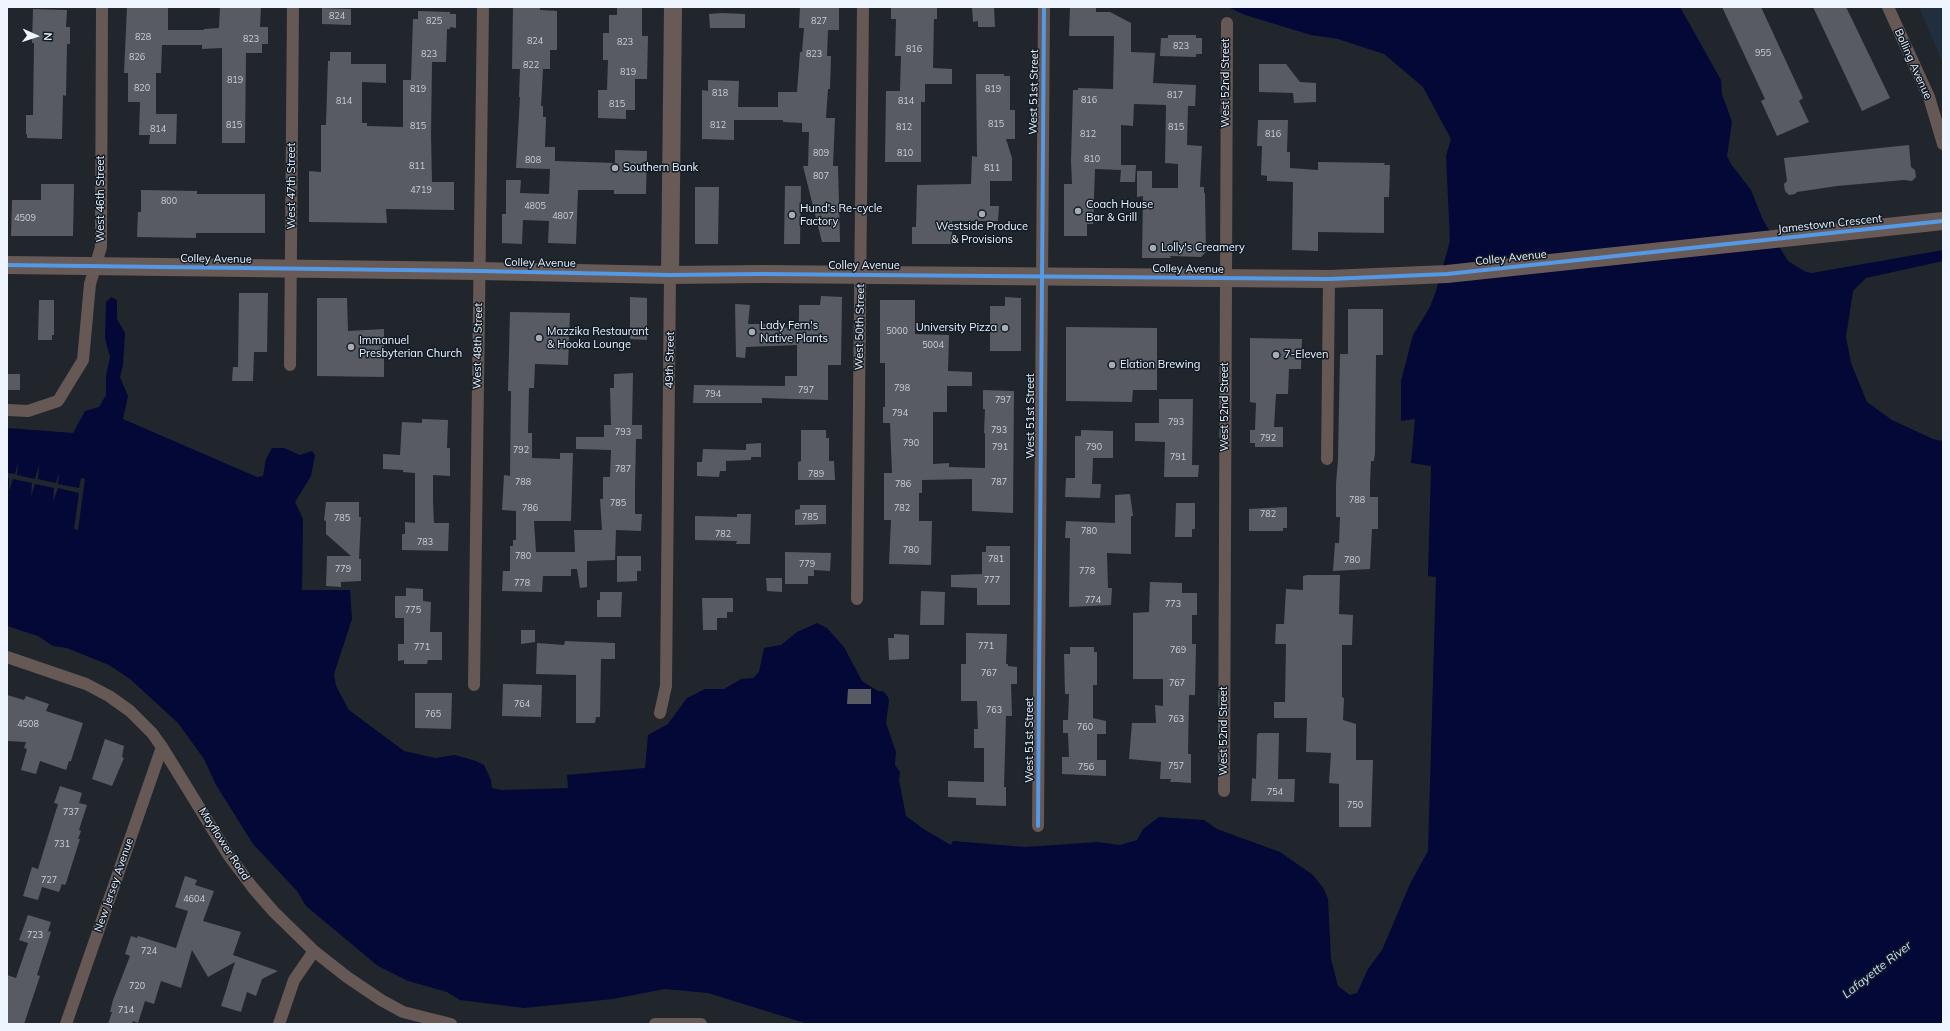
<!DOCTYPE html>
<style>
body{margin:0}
#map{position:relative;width:1950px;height:1031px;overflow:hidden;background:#21262c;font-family:Mulish,sans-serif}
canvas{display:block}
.frame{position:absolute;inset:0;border:8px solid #eff5fe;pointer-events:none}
.north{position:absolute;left:16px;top:16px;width:40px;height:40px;-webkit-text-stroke:3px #121c27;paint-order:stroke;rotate:93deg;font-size:11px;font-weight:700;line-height:16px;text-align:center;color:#eff5fe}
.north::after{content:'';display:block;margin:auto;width:14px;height:18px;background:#eff5fe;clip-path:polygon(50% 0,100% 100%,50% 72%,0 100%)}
</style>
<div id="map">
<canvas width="1950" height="1031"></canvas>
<div class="frame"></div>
<div class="north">N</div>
</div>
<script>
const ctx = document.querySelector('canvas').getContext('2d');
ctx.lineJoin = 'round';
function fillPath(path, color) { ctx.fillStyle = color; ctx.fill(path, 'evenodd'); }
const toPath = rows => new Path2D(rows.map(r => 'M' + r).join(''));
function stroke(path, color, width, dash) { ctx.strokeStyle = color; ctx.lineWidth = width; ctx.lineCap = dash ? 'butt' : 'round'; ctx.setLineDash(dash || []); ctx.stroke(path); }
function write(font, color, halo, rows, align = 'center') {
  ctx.font = font + ' Mulish,sans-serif'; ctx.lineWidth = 3; ctx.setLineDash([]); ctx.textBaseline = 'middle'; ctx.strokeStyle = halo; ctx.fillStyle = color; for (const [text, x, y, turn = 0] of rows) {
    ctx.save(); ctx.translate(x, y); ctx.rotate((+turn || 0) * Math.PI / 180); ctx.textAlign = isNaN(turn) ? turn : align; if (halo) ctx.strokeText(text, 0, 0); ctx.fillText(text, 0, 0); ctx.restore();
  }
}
fillPath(toPath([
 [1919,7,1943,7,1943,62,1941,59]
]), '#212e3d');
fillPath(toPath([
 [1228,7,1680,7,1721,80,1722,94,1732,122,1727,156,1731,164,1751,190,1763,220,1788,261,1806,272,1812,273,1943,250,1943,261,1866,278,1853,291,1846,337,1851,363,1867,402,1892,420,1933,439,1943,441,1943,1024,808,1024,708,993,665,989,613,999,524,1008,460,1000,447,992,408,981,378,966,306,906,297,891,253,844,216,785,204,759,178,723,130,679,109,665,67,648,53,646,38,636,7,626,7,428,73,433,85,411,99,407,106,395,106,376,110,357,105,338,106,302,111,297,117,300,117,319,125,333,123,365,120,377,128,396,123,419,257,477,263,476,266,459,272,448,284,448,300,455,312,451,315,455,311,476,295,502,303,519,302,590,350,590,352,619,334,674,336,686,349,710,404,751,435,758,455,755,476,761,484,765,491,780,492,788,502,790,568,788,567,775,645,768,648,735,668,724,687,698,705,689,724,689,741,679,753,678,759,672,764,648,781,645,797,632,817,623,827,628,844,647,862,681,878,691,883,691,888,697,889,701,886,723,896,752,895,765,900,772,899,780,906,816,925,830,951,845,953,841,1025,847,1098,842,1120,845,1137,840,1143,829,1159,817,1204,820,1217,829,1280,852,1313,875,1324,889,1328,899,1331,959,1338,986,1350,995,1357,993,1368,969,1382,950,1410,884,1428,851,1436,577,1428,576,1431,466,1411,463,1415,419,1401,421,1401,381,1413,335,1430,307,1436,291,1450,241,1446,156,1451,139,1423,87,1384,54,1338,39,1311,35,1245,15]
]), '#030837');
fillPath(toPath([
 [18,462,17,475,35,479,39,465,38,479,56,483,59,472,58,484,79,488,81,478,85,479,78,530,74,529,79,493,58,488,53,502,54,488,35,484,31,497,32,483,13,479,9,491,9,478,7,478,7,473,15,474]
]), '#21262c');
fillPath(toPath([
 [127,7,168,7,168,30,204,30,204,29,219,28,220,7,261,7,260,27,268,27,268,44,262,44,262,53,246,53,245,143,222,143,222,48,202,49,202,45,162,45,161,73,156,73,156,114,177,114,176,144,149,144,150,135,139,135,140,102,128,102,128,73,124,73],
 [513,7,540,7,540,10,557,11,557,50,550,50,550,69,543,69,541,106,543,106,543,117,546,117,545,147,555,147,555,161,615,163,615,150,647,151,646,194,614,194,614,190,578,190,576,244,548,243,549,221,523,220,522,244,502,243,502,214,506,214,506,180,521,180,520,193,549,194,550,169,516,168,520,97,519,97,520,69,512,69],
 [617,7,642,7,642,36,648,36,647,79,635,79,635,110,626,110,626,119,598,118,598,90,607,90,608,60,603,60,603,33,609,33,609,15,617,15],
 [800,7,839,8,839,30,828,30,827,56,831,56,830,89,828,89,826,118,835,118,833,166,838,166,840,242,822,242,803,166,808,166,809,132,802,132,802,123,783,122,783,120,734,120,734,140,702,139,702,90,708,91,708,80,739,81,738,107,778,107,778,92,797,92,800,52,802,52,804,28,799,28],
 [891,7,937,7,937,19,934,19,933,68,952,69,952,84,925,84,925,102,921,102,921,162,885,162,886,91,900,91,901,56,895,56,896,19,891,19],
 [972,7,994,7,995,27,978,27,978,21,973,22],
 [1070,7,1096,7,1096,12,1110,12,1131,23,1131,52,1155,53,1153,83,1196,85,1195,106,1188,106,1187,145,1202,146,1200,187,1204,187,1204,193,1205,193,1206,252,1201,257,1170,256,1171,258,1142,258,1143,196,1137,197,1137,171,1152,171,1152,188,1178,188,1178,164,1165,163,1166,105,1134,104,1133,126,1121,125,1121,165,1136,165,1135,182,1120,182,1121,170,1095,169,1093,224,1087,224,1087,236,1064,236,1064,184,1072,184,1071,161,1073,90,1078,90,1078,88,1113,89,1114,36,1069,36],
 [1722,7,1761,7,1803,98,1799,101,1809,122,1777,136,1761,101,1765,99],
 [1813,7,1846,7,1890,98,1862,111],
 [322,8,351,9,351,25,322,24],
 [33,9,67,10,66,27,70,27,70,44,67,44,66,96,63,95,62,139,27,138,27,134,26,134,26,115,33,115,34,43,32,43],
 [418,11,450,12,450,14,456,14,456,28,450,27,450,29,447,29,446,62,432,62,431,135,432,182,454,182,454,210,386,209,387,223,309,222,309,171,321,172,321,125,326,125,328,61,330,61,330,52,351,52,351,64,386,64,386,83,362,82,362,123,367,123,367,126,403,127,403,80,411,80,413,19,418,19],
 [722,13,745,14,745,28,710,28,709,14],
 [1168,35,1196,35,1196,38,1202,38,1202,54,1196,54,1196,57,1160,56,1161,38,1168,38],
 [1259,64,1286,64,1300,82,1316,83,1316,102,1294,103,1293,93,1259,92],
 [976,74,1004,74,1004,76,1010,76,1010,110,1015,110,1015,139,1006,139,1012,158,1012,181,990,181,990,206,999,206,998,221,952,221,952,244,912,244,912,227,916,227,917,185,971,184,972,156,977,157],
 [1258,120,1288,120,1287,152,1290,152,1290,168,1318,170,1318,162,1385,163,1384,165,1390,165,1389,197,1384,197,1384,233,1318,232,1318,251,1292,250,1293,182,1267,181,1267,176,1261,175,1262,146,1257,146],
 [1909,145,1911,167,1915,170,1916,177,1912,181,1904,180,1837,186,1797,192,1795,194,1789,195,1785,191,1784,184,1787,181,1784,158],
 [41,184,74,184,73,236,11,236,12,200,41,200],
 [785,186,801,186,800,244,784,244],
 [695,187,719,187,718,244,695,244],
 [141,190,197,191,197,194,265,194,265,233,196,233,196,238,137,237,138,212,141,212],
 [239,293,268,293,267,352,254,352,253,381,232,381,233,367,238,367],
 [821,296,842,297,841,365,828,365,828,400,762,398,762,403,693,403,694,385,785,386,785,376,797,376,797,345,746,347,745,358,736,357,735,304,750,305,748,324,769,324,768,327,799,328,799,305,820,305],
 [630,297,647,298,647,340,630,339],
 [1005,297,1021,298,1021,351,990,351,990,306,1005,306],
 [317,298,347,298,348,331,384,329,384,377,317,376],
 [39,300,54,300,54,335,52,335,52,340,38,340],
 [880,300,915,300,915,334,949,335,948,371,972,372,972,386,947,386,947,412,933,412,933,464,949,463,949,467,985,468,985,433,984,433,985,409,983,409,983,390,1014,391,1013,513,972,511,972,479,922,480,922,493,919,493,919,521,932,521,931,565,889,564,891,520,884,520,884,473,892,473,890,423,883,423,883,407,885,407,885,363,880,363],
 [1348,309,1383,309,1383,355,1376,355,1375,453,1374,461,1371,461,1370,484,1370,497,1378,497,1378,529,1372,529,1370,569,1333,571,1335,543,1339,543,1340,517,1336,517,1336,484,1338,459,1340,354,1348,354],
 [510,312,570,313,568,365,535,364,534,388,529,388,528,433,532,433,532,458,560,459,560,453,573,453,571,521,534,521,536,552,575,552,574,530,602,530,600,499,603,499,603,477,610,477,611,450,576,449,576,437,604,437,604,425,611,425,610,388,614,388,614,374,633,373,632,425,642,425,642,439,636,439,635,487,635,514,642,514,641,531,616,530,615,560,587,561,587,587,580,588,577,569,571,569,571,576,543,576,542,592,502,591,503,571,510,571,510,546,513,546,513,540,516,540,516,511,502,510,504,475,510,476,511,391,508,391],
 [1066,327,1157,328,1157,390,1133,390,1132,402,1066,401],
 [1250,338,1302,339,1301,369,1289,369,1288,394,1276,394,1274,427,1283,427,1283,447,1255,447,1255,443,1250,443,1250,430,1255,430,1256,403,1250,402],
 [7,374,20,374,20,390,7,390],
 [1159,399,1193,399,1192,465,1199,465,1198,477,1164,477,1165,442,1135,441,1135,423,1159,423],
 [422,419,448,420,447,448,450,448,450,476,433,475,433,502,434,523,449,523,448,551,402,550,402,534,405,534,405,522,415,523,415,473,403,472,403,470,383,469,383,454,400,455,402,422,422,423],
 [801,430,826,430,826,438,829,438,829,461,834,461,835,480,798,480,798,462,801,461],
 [1081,430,1113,431,1113,458,1093,458,1092,484,1101,484,1100,498,1065,497,1066,478,1075,478,1075,436,1081,436],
 [761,443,761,457,751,457,751,460,726,461,726,471,720,471,719,477,697,476,697,462,702,462,703,449,746,450,746,444],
 [1130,494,1133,516,1131,516,1131,554,1107,553,1108,588,1112,588,1111,605,1069,607,1070,538,1065,538,1066,521,1115,523,1115,495],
 [326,502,359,502,359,517,361,517,359,559,361,559,361,581,341,582,341,587,326,586,327,556,351,556,326,534,326,521,324,520],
 [1176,503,1195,503,1195,529,1192,529,1192,537,1175,537],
 [800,505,826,505,826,524,795,525,795,510,800,509],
 [1287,507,1287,528,1283,528,1283,531,1249,531,1249,509],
 [737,514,751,514,750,544,736,544,737,541,695,540,695,516,737,517],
 [986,546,1010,546,1010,605,977,605,977,588,951,587,951,575,982,574,982,552,986,552],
 [785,552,831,553,830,571,814,570,814,576,808,576,808,584,785,584],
 [617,556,641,556,641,571,637,571,637,581,617,582],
 [1307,575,1340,575,1339,614,1353,615,1352,645,1342,645,1342,697,1344,698,1343,720,1356,724,1356,760,1373,760,1371,827,1339,827,1339,784,1329,783,1331,753,1306,752,1307,718,1274,718,1274,702,1285,702,1286,644,1275,644,1276,624,1284,624,1286,589,1303,590,1303,576],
 [766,578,782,578,782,592,767,591],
 [1150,582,1182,583,1182,593,1197,593,1197,615,1192,615,1192,644,1196,644,1195,695,1189,695,1188,754,1191,754,1191,783,1177,782,1170,782,1171,779,1160,779,1161,762,1129,759,1132,723,1156,723,1155,705,1163,706,1163,679,1133,679,1133,613,1149,612],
 [406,588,423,589,423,601,431,602,430,632,442,632,442,660,428,660,427,664,404,664,404,660,398,661,398,644,404,644,404,618,395,618,395,596,406,596],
 [921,591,945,592,944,625,920,625],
 [600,592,622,592,621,617,597,617,597,600,600,600],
 [702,598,733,598,733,612,727,612,727,618,717,618,717,630,703,630],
 [521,630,535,630,535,642,521,644],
 [966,633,1007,634,1006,664,1008,664,1008,666,1017,667,1017,684,1011,684,1012,716,1006,716,1004,787,1006,787,1006,806,976,805,976,798,948,797,948,781,984,782,984,748,974,748,974,729,978,729,977,701,961,701,961,664,966,664],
 [894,634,909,635,909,659,889,660,888,638,894,638],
 [565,641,615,643,615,659,601,659,600,717,596,717,595,723,576,723,576,675,536,674,537,643,564,645],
 [1070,647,1094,647,1094,652,1097,652,1097,685,1093,685,1093,718,1106,721,1106,734,1097,734,1097,760,1106,760,1106,776,1062,774,1062,757,1069,757,1068,733,1063,733,1063,720,1068,720,1069,694,1065,694,1064,654,1070,654],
 [503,684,542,685,541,717,502,716],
 [848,689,871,689,871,704,847,704],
 [415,693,452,693,451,729,415,728],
 [7,695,24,700,26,696,49,704,46,711,83,723,71,761,69,761,66,770,40,761,36,774,21,770,27,749,24,748,26,742,7,741],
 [1259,733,1279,733,1278,779,1295,779,1294,802,1251,801,1252,778,1256,779,1257,735],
 [105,739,124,746,122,757,124,758,112,786,92,779],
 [60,786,82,793,79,803,87,805,79,830,81,831,78,839,80,839,66,883,65,885,62,884,59,892,42,887,38,900,23,896,32,867,38,869,58,804,54,803],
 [185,876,197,880,195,885,214,891,203,921,241,932,233,955,278,971,262,979,256,996,247,992,241,1012,221,1006,235,962,208,977,192,950,181,988,161,981,154,1004,145,1001,138,1023,133,1021,132,1024,108,1024,112,1012,110,1012,113,1000,130,956,125,954,131,936,137,938,138,936,176,948,188,911,175,907],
 [28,915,51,922,48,931,51,932,37,975,40,976,24,1024,7,1024,7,975,16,978,28,943,19,940]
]), '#585c62');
stroke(toPath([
 [1888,7,1929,97,1943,144],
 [290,365,293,7],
 [7,410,28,411,58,401,83,360,90,284,101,247,102,7],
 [1327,459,1329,279],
 [857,599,863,7],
 [7,657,86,684,109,696,130,711,152,733,162,747,229,856,253,888,274,912,314,951,347,977,381,1000,403,1012,451,1024],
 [474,685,483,7],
 [660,713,666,686,670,275],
 [1224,791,1227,23],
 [1038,826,1044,7],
 [66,1024,162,747],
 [279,1024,294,980,314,951],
 [655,1024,701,1024]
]), '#665854', 12);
stroke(toPath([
 [7,265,480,271,670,275,762,274,1329,279,1447,274,1943,221],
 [670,275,673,7]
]), '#685a56', 18);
stroke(toPath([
 [7,265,480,271,670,275,762,274,1329,279,1447,274,1943,221],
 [1038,826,1044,7]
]), '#5399e6', 4);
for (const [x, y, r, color] of [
 [615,168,4,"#a7adb4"],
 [1078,211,4,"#a7adb4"],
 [982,214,4,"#a7adb4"],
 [792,215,4,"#a7adb4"],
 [1153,248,4,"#a7adb4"],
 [1005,328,4,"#a7adb4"],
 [752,332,4,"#a7adb4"],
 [539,338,4,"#a7adb4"],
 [351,347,4,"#a7adb4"],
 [1276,355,4,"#a7adb4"],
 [1112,365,4,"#a7adb4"]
]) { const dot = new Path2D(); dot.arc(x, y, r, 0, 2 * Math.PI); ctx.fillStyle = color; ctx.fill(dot); stroke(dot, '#121c27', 1.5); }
write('9px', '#c9cfd7', null, [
 ["824",337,16],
 ["825",434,21],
 ["827",819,21],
 ["828",143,37],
 ["823",251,39],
 ["824",535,41],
 ["823",625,42],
 ["823",1181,46],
 ["816",914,49],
 ["955",1763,53],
 ["823",429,54],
 ["823",814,54],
 ["826",137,57],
 ["822",531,65],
 ["819",628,72],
 ["819",235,80],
 ["820",142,88],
 ["819",418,89],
 ["819",993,89],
 ["818",720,93],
 ["817",1175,95],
 ["816",1089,100],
 ["814",344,101],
 ["814",906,101],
 ["815",617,104],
 ["815",996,124],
 ["815",234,125],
 ["812",718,125],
 ["815",418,126],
 ["812",904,127],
 ["815",1176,127],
 ["814",158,129],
 ["812",1088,134],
 ["816",1273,134],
 ["809",821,153],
 ["810",905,153],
 ["810",1092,159],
 ["808",533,160],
 ["811",417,166],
 ["811",992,168],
 ["807",821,176],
 ["4719",421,190],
 ["800",169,201],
 ["4805",535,206],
 ["4807",563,216],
 ["4509",25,218],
 ["5000",897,331],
 ["5004",933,345],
 ["798",902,388],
 ["797",806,390],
 ["794",713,394],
 ["797",1003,400],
 ["794",900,413],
 ["793",1176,422],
 ["793",999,430],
 ["793",623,432],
 ["792",1268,438],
 ["790",911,443],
 ["791",1000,447],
 ["790",1094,447],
 ["792",521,450],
 ["791",1178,457],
 ["787",623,469],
 ["789",816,474],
 ["788",523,482],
 ["787",999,482],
 ["786",903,484],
 ["788",1357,500],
 ["785",618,503],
 ["786",530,508],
 ["782",902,508],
 ["782",1268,514],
 ["785",810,517],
 ["785",342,518],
 ["780",1089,531],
 ["782",723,534],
 ["783",425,542],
 ["780",911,550],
 ["780",523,556],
 ["781",996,559],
 ["780",1352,560],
 ["779",807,564],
 ["779",343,569],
 ["778",1087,571],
 ["777",992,580],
 ["778",522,583],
 ["774",1093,600],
 ["773",1173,604],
 ["775",413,610],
 ["771",986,646],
 ["771",422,647],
 ["769",1178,650],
 ["767",989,673],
 ["767",1177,683],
 ["764",522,704],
 ["763",994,710],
 ["765",433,714],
 ["763",1176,719],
 ["4508",28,724],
 ["760",1085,727],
 ["757",1176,766],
 ["756",1086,767],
 ["754",1275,792],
 ["750",1355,805],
 ["737",71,812],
 ["731",62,844],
 ["727",49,880],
 ["4604",194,899],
 ["723",35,935],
 ["724",149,951],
 ["720",137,986],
 ["714",126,1010]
]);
write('11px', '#eff5fe', '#121c27', [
 ["Bolling Avenue",1913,64,66],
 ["West 52nd Street",1226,83,-90],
 ["West 51st Street",1034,92,-89],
 ["West 47th Street",292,186,-90],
 ["West 46th Street",101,199,-90],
 ["Jamestown Crescent",1830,224,-6],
 ["Colley Avenue",1511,258,-6],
 ["Colley Avenue",216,259,1],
 ["Colley Avenue",540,263,1],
 ["Colley Avenue",864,266],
 ["Colley Avenue",1188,269,1],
 ["West 50th Street",860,327,-89],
 ["West 48th Street",478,346,-89],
 ["49th Street",670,360,-89],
 ["West 52nd Street",1225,407,-90],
 ["West 51st Street",1031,416,-90],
 ["West 52nd Street",1224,731,-90],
 ["West 51st Street",1030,740,-90],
 ["Mayflower Road",224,844,57],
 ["New Jersey Avenue",114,885,-71]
]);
write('11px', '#eff5fe', '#121c27', [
 ["Southern Bank",623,168],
 ["Coach House",1086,205],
 ["Bar & Grill",1086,218],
 ["Hund's Re-cycle",800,209],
 ["Factory",800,222],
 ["Westside Produce",982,227,"center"],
 ["& Provisions",982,240,"center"],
 ["Lolly's Creamery",1161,248],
 ["Lady Fern's",760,326],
 ["Native Plants",760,339],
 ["University Pizza",997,328,"right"],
 ["Mazzika Restaurant",547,332],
 ["& Hooka Lounge",547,345],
 ["Immanuel",359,341],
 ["Presbyterian Church",359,354],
 ["7-Eleven",1284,355],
 ["Elation Brewing",1120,365]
], 'left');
write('italic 12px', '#c9ddff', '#121c27', [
 ["Lafayette River",1877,970,-38]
]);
</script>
